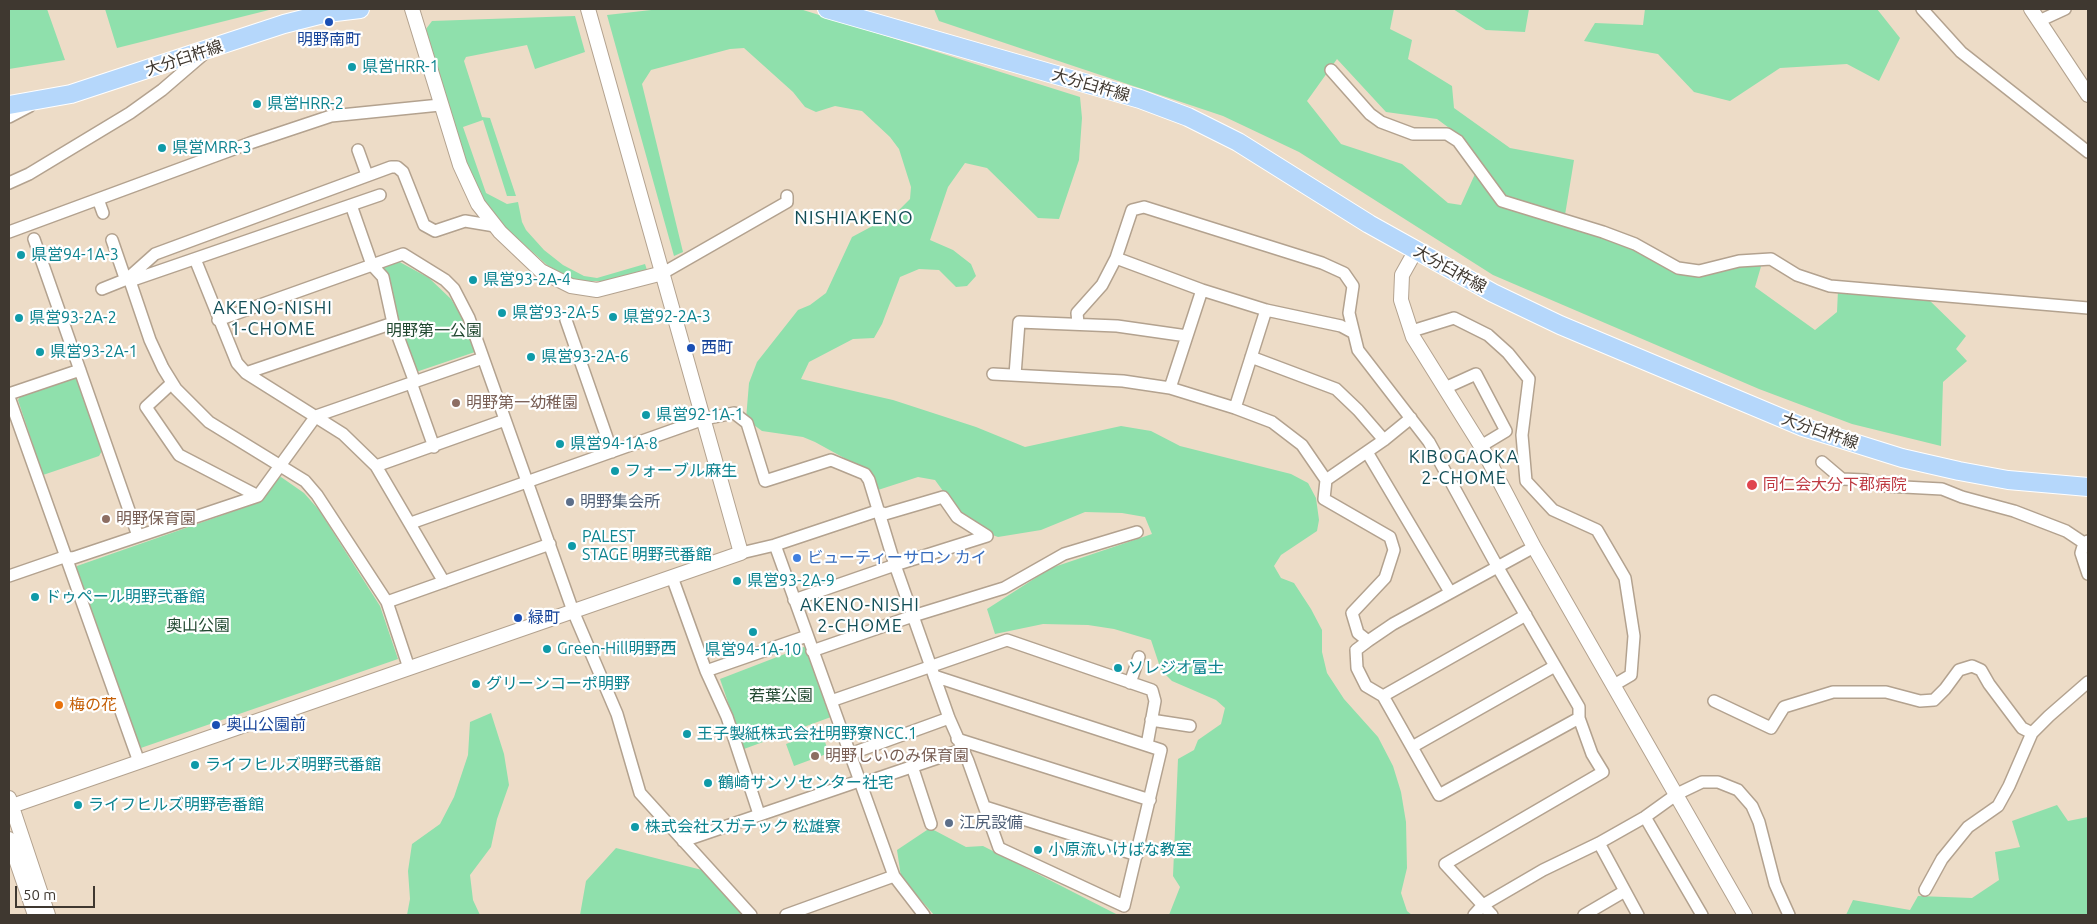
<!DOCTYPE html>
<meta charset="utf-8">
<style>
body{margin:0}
#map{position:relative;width:2097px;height:924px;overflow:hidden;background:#eddcc7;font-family:Ubuntu,sans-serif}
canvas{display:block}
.frame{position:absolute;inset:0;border:10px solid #3f3830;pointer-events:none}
.scale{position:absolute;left:15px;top:886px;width:80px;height:22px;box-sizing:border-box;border:2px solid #3f3830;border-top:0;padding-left:6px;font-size:15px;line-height:18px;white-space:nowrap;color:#3f3830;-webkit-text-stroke:4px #fff;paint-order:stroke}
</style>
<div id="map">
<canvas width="2097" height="924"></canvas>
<div class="frame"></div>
<div class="scale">50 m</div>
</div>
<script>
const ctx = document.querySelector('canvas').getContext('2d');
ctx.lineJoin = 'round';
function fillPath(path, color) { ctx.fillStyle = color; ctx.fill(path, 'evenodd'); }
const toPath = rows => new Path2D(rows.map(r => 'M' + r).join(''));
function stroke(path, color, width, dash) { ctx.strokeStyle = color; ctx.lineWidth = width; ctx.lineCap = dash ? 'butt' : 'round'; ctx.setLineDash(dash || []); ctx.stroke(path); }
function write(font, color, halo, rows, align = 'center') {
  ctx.font = font + ' Ubuntu,"Noto Sans JP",sans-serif'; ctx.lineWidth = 4.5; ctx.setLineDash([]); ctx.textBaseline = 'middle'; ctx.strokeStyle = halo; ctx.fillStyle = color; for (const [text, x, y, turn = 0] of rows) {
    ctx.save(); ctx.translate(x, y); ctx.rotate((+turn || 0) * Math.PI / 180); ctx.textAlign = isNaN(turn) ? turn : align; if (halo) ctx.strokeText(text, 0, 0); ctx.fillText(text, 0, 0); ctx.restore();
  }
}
fillPath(toPath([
 [9,9,47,9,65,60,9,69],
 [105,9,273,9,117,48],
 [660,9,800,9,1080,97,1082,118,1079,160,1059,219,1038,218,987,168,965,163,948,187,930,240,953,250,971,264,976,276,967,286,956,287,939,270,919,269,900,277,882,324,874,338,853,339,809,362,801,379,893,400,976,427,1025,447,1121,426,1151,431,1180,446,1291,474,1308,483,1316,498,1319,520,1317,531,1281,555,1274,566,1281,578,1294,583,1311,609,1322,630,1322,652,1327,673,1344,699,1378,737,1393,766,1401,792,1406,822,1407,868,1401,893,1407,911,1412,915,1169,915,1180,887,1173,876,1178,759,1194,750,1198,740,1221,724,1225,708,1216,700,1172,681,1161,670,1151,640,1114,629,1088,625,1043,624,995,634,987,609,1051,568,1152,534,1145,517,1122,513,1085,512,1041,530,998,537,987,533,959,513,935,480,918,477,878,490,875,481,866,470,815,442,803,437,762,431,746,419,749,383,757,362,798,310,810,305,826,293,852,237,895,214,910,199,911,187,899,149,890,137,862,111,835,106,816,112,805,107,793,92,744,48,730,49,651,70,642,84,683,252,674,256,607,15],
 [934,9,1394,9,1390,29,1412,40,1408,59,1452,86,1454,108,1510,148,1574,160,1565,215,1503,197,1460,136,1437,119,1386,112,1337,59,1307,101,1341,144,1402,164,1448,203,1461,205,1475,174,1502,206,1601,233,1701,274,1762,263,1755,287,1815,330,1837,312,1838,290,1926,297,1966,336,1956,349,1967,361,1943,382,1941,446,1852,424,1759,389,1493,275,1299,152,1223,116,939,21],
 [1453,9,1529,9,1525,32,1486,30],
 [1645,9,1877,9,1900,38,1879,81,1847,64,1780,68,1730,101,1694,92,1658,54,1584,41,1595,23,1643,25],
 [575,16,585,52,535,69,527,45,466,57,464,61,482,117,490,118,516,196,507,196,483,120,463,127,486,193,507,204,518,202,522,222,526,230,544,250,563,265,584,276,597,278,645,264,647,270,606,281,581,281,570,278,547,265,496,219,484,202,467,170,426,29,432,21],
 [396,260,429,278,451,299,463,319,475,352,416,372,383,277,382,267],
 [78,376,103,449,99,456,43,475,18,400,23,392],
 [281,477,304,493,319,510,380,606,398,659,135,750,74,574,77,566,260,502,277,478],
 [803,647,808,648,831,717,744,749,720,679],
 [491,713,504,754,509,785,497,819,491,847,470,875,473,900,480,915,407,915,410,899,408,871,412,844,440,824,454,797,468,755,470,722],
 [821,731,829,753,794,766,786,744],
 [2057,805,2068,821,2088,817,2088,915,1846,915,1853,900,1910,910,1918,896,1972,898,1999,880,1995,852,2020,847,2012,821],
 [930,828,966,847,983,846,1118,915,934,915,901,877,897,850],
 [616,848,702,870,744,915,580,915,586,881]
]), '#8fe0ac');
const minor = toPath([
 [1922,9,1961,52,2088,152],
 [2039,21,2065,9],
 [1331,70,1370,114,1381,122,1413,134,1447,134,1458,141,1502,201,1603,232,1635,244,1678,268,1699,271,1739,261,1771,259,1797,275,1830,286,2088,308],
 [9,117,30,106],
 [358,150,367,175],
 [9,183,29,174,130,113,162,90,205,53],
 [98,199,103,213],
 [351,205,372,265,383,277,393,323,413,377,413,388,434,447],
 [9,232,250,143,331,116,440,105],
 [34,239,138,536],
 [112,240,124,275,130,281,150,340,163,368,176,389,209,422,305,481,317,495,387,602,409,668],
 [1116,258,1202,290,1266,310,1341,326,1354,333],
 [195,259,237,363,246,373,343,434,376,466,444,582],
 [663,273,787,202,787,196],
 [130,281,380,195],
 [102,289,127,279,155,254,391,167,397,167,403,172,424,225,435,231,465,221,495,226],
 [218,320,403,254,445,280,454,289,469,318,573,611,617,714,640,793,751,915],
 [566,320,612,452],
 [1078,323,1077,313,1102,285,1116,258,1132,210,1144,207,1322,263,1344,273,1353,286,1349,313,1358,350,1429,442,1497,566,1579,707,1579,718,1592,754,1603,772,1445,864,1492,915],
 [1412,331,1454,318,1488,335,1508,353,1529,379,1522,435,1526,481,1553,510,1597,530,1625,578,1634,636,1631,675,1614,685],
 [1251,357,1336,389,1358,410,1384,440],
 [246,373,393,323],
 [993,374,1123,381,1170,388,1235,408,1272,422,1302,445,1326,480],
 [1015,375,1019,322,1117,326,1187,336],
 [172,383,146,407,179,455,258,496],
 [1170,388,1202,290],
 [1445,388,1476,374,1506,431,1481,446],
 [9,394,80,370],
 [9,397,139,762],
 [1235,408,1266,310],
 [1367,452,1450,592],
 [1822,462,1842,479,1865,480,1885,486,1942,489,1962,497,2014,511,2066,531,2084,543,2088,541],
 [376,466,505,420],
 [411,523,704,419,734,413,747,423,765,481,831,460,865,474,869,480,895,565,949,718,968,761,999,848,1124,906,1161,750,934,676],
 [2084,543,2081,553,2088,574],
 [775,545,894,876,924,915],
 [1534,547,1393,624,1368,641,1356,650,1357,668,1366,686,1383,696,1439,795,1579,718],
 [741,553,775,545,877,511,885,514,943,497,957,517,987,536,895,565,794,600],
 [9,576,64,557,73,558,258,496,316,416,483,358],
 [672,577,706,671,727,717,759,814],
 [387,602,550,544],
 [1368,641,1358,633,1352,613,1385,578,1394,550,1390,537,1324,499,1326,480,1384,440,1411,418],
 [812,651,913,616,1004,588,1064,554,1137,532],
 [706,671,807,636],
 [1130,683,1139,657],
 [1383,696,1526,615],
 [831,701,1007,640,1152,690,1155,701,1147,745],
 [1714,701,1771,728,1784,707,1833,692,1886,692,1920,701,1934,700,1945,689,1959,670,1972,666,1981,670,1989,684,2022,728,2032,733,2049,716,2088,682],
 [1151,720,1190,726],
 [957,739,1150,800],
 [1412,747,1555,666],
 [850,754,949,718],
 [912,766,931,824],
 [985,807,1137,855],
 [1645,817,1702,915],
 [683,841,859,781,864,783,961,750],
 [1599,843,1638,915],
 [1925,890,1942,859,1968,827,1998,806,2009,786,2032,733],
 [786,915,894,876],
 [1474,915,1483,905,1543,870,1599,843,1645,817,1677,794,1702,782,1718,782,1738,790,1752,806,1759,822,1775,884,1789,915],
 [1584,915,1625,891]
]);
const tertiary = toPath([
 [412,9,460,165,478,204,500,232,541,271,571,286,597,290,663,273],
 [2031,9,2088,95],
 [1416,250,1402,275,1401,300,1413,337,1481,446,1534,547,1745,915],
 [9,798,48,915],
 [9,807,741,553,588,9],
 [9,839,35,915]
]);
const primary = toPath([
 [827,9,1140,99,1188,117,1238,142,1369,224,1493,293,1560,325,1803,427,1902,458,1959,471,2008,480,2088,487],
 [9,105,71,94,284,24,327,13,360,9]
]);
stroke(minor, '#b3a28f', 14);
stroke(tertiary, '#b3a28f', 16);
stroke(primary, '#fff', 20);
stroke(minor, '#fff', 11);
stroke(tertiary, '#fff', 14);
stroke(primary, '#b5d7fb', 18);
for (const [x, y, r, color] of [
 [329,22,5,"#1a4fb4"],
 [352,67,5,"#0f9aa8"],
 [257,104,5,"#0f9aa8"],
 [162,148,5,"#0f9aa8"],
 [21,255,5,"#0f9aa8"],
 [473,280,5,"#0f9aa8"],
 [502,313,5,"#0f9aa8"],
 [613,317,5,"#0f9aa8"],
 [19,318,5,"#0f9aa8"],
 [691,348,5,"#1a4fb4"],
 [40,352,5,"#0f9aa8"],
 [531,357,5,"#0f9aa8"],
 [456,403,5,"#8d6e63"],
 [646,415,5,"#0f9aa8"],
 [560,444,5,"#0f9aa8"],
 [615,471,5,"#0f9aa8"],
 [1752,485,6,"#e0444e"],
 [570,502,5,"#5c6f8a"],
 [106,519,5,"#8d6e63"],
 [572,546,5,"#0f9aa8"],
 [797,558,5,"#3f7fe0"],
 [737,581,5,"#0f9aa8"],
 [35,597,5,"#0f9aa8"],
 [518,618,5,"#1a4fb4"],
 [753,632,5,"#0f9aa8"],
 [547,649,5,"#0f9aa8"],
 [1118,668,5,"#0f9aa8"],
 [476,684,5,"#0f9aa8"],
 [59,705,5,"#e8710a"],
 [216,725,5,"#1a4fb4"],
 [687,734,5,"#0f9aa8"],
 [815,756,5,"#8d6e63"],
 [195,765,5,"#0f9aa8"],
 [708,783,5,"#0f9aa8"],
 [78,805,5,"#0f9aa8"],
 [949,823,5,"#5c6f8a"],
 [635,827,5,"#0f9aa8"],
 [1038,850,5,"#0f9aa8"]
]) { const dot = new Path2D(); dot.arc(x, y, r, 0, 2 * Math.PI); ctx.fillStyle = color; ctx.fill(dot); stroke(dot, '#fff', 2); }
write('16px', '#164399', '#fff', [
 ["明野南町",329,40,"center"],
 ["西町",701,348],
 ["緑町",528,618],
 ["奥山公園前",226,725]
], 'left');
write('16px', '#3f3830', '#fff', [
 ["大分臼杵線",184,58,-18],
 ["大分臼杵線",1091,85,16],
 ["大分臼杵線",1450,269,29],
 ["大分臼杵線",1820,431,19]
]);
write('16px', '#0d838f', '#fff', [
 ["県営HRR-1",362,67],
 ["県営HRR-2",267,104],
 ["県営MRR-3",172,148],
 ["県営94-1A-3",31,255],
 ["県営93-2A-4",483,280],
 ["県営93-2A-5",512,313],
 ["県営92-2A-3",623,317],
 ["県営93-2A-2",29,318],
 ["県営93-2A-1",50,352],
 ["県営93-2A-6",541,357],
 ["県営92-1A-1",656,415],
 ["県営94-1A-8",570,444],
 ["フォーブル麻生",625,471],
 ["PALEST",582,537],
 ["STAGE 明野弐番館",582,555],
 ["県営93-2A-9",747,581],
 ["ドゥペール明野弐番館",45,597],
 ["Green-Hill明野西",557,649],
 ["県営94-1A-10",753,650,"center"],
 ["ソレジオ富士",1128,668],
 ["グリーンコーポ明野",486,684],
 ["王子製紙株式会社明野寮NCC.1",697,734],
 ["ライフヒルズ明野弐番館",205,765],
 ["鶴崎サンソセンター社宅",718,783],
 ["ライフヒルズ明野壱番館",88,805],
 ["株式会社スガテック 松雄寮",645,827],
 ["小原流いけばな教室",1048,850]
], 'left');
write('16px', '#214830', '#fff', [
 ["明野第一公園",434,331],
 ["奥山公園",198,626],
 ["若葉公園",781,696]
]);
write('16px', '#785e54', '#fff', [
 ["明野第一幼稚園",466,403],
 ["明野保育園",116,519],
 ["明野しいのみ保育園",825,756]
], 'left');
write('16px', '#be3a42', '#fff', [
 ["同仁会大分下郡病院",1763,485]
], 'left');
write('16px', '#4e5e75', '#fff', [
 ["明野集会所",580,502],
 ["江尻設備",959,823]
], 'left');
write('16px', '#366cbe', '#fff', [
 ["ビューティーサロン カイ",807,558]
], 'left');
write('16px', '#c56008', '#fff', [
 ["梅の花",69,705]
], 'left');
ctx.letterSpacing = '1px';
write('18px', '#114d56', '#fff', [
 ["AKENO-NISHI",273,308],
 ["1-CHOME",273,329],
 ["KIBOGAOKA",1464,457],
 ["2-CHOME",1464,478],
 ["AKENO-NISHI",860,605],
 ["2-CHOME",860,626]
]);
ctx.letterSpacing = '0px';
ctx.letterSpacing = '1px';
write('19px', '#114d56', '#fff', [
 ["NISHIAKENO",854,218]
]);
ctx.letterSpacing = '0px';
</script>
